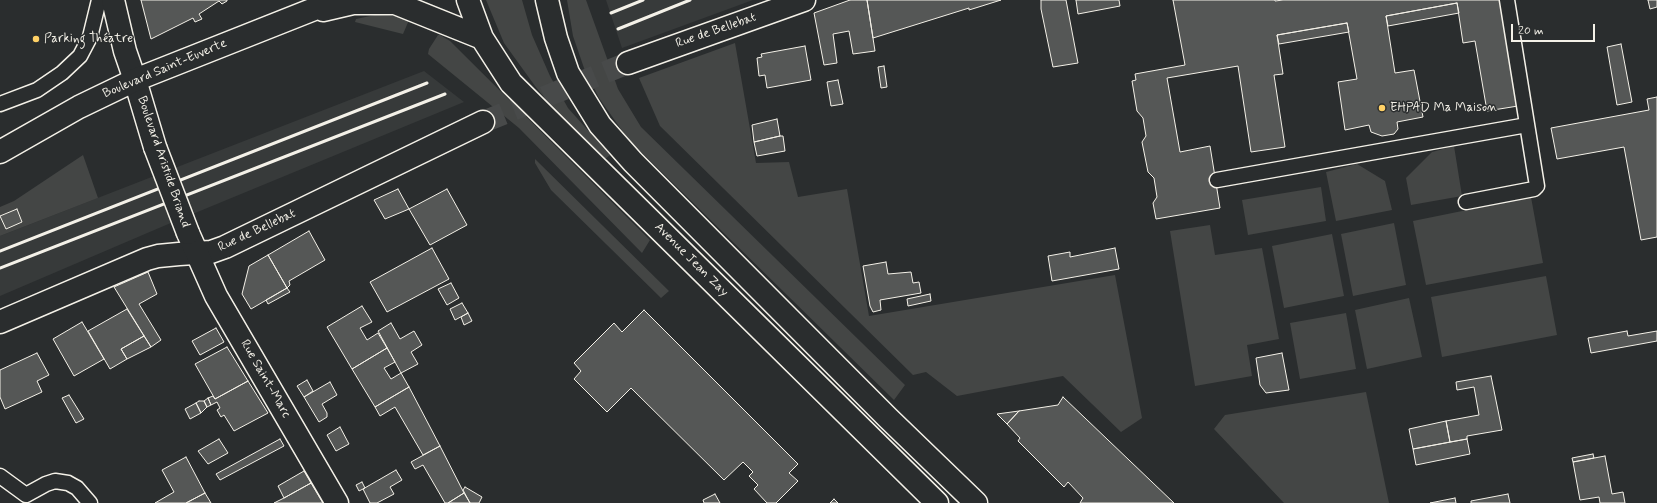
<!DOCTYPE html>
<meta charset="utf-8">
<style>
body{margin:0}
#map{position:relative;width:1657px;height:503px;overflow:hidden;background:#2a2d2e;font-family:Mynerve,sans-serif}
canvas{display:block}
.scale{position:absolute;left:1511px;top:24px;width:84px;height:18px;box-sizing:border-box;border:2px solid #f4f1e8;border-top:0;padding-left:5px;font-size:12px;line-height:14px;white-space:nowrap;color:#f4f1e8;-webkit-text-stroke:3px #2a2d2e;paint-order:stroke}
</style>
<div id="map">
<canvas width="1657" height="503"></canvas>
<div class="scale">20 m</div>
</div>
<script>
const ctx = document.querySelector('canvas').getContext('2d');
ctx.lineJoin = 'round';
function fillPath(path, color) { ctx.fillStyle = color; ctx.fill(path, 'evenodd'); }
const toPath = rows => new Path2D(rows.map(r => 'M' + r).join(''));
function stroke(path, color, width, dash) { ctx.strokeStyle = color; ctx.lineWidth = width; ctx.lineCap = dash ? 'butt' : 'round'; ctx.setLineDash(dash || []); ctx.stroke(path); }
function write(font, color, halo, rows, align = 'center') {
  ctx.font = font + ' Mynerve,sans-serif'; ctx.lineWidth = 3; ctx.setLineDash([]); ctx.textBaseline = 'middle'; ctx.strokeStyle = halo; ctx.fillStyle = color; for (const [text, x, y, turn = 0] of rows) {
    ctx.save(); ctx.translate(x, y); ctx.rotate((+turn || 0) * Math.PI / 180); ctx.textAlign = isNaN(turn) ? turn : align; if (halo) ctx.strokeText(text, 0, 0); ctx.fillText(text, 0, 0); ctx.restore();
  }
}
fillPath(toPath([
 [606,0,753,0,622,48],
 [424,71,464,102,166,225,0,296,0,236]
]), '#373a3a');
fillPath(toPath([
 [486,0,522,0,532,35,550,76,568,108,610,155,604,160,557,113,535,86,504,43],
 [567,0,586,0,618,89,641,127,905,385,894,400,628,139,599,98,584,68,573,36],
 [375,15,395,16,409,20,403,34,355,22,356,19],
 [438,35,440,35,450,41,650,240,642,253,519,128,428,54,429,49],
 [735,43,756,163,789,162,798,197,847,189,869,316,1115,275,1142,418,1121,432,1063,376,957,396,926,372,913,375,660,126,639,78],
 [1454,146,1462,196,1411,205,1406,178,1432,152],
 [83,155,98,198,0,236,0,207,14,201],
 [535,159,669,291,661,298,551,190,535,163],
 [1357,164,1385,181,1392,210,1336,221,1326,172],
 [1321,187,1326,221,1248,235,1242,200],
 [1531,197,1543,263,1426,285,1413,221],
 [1394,223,1406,285,1353,296,1341,234],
 [1210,225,1215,255,1262,248,1279,339,1247,345,1252,376,1195,386,1170,231],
 [1332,234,1344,296,1284,308,1272,246],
 [1546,276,1557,335,1442,357,1431,297],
 [1409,298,1422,357,1367,369,1355,310],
 [1346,313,1356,369,1300,379,1290,323],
 [1366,392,1389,503,1284,503,1214,429,1225,415]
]), '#444645');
const building = toPath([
 [141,0,227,0,227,1,222,4,219,1,199,14,202,19,195,22,193,18,151,39,141,0],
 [850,0,867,0,875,51,853,54,849,31,833,34,837,63,824,65,814,13,850,0],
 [867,0,1001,0,969,10,969,8,873,38,867,0],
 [1041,0,1066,0,1078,63,1053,67,1041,9,1041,0],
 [1076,0,1119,0,1120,6,1078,14,1076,0],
 [1173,0,1275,0,1275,1,1283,0,1500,0,1518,106,1487,111,1475,41,1463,43,1457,3,1386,16,1395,73,1414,70,1423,117,1397,122,1398,129,1394,134,1382,136,1371,132,1369,125,1345,130,1338,82,1357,79,1347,23,1277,35,1283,74,1274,75,1285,147,1251,152,1238,66,1167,78,1180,152,1210,146,1220,208,1156,219,1153,203,1157,197,1154,178,1148,172,1142,142,1146,136,1143,118,1137,111,1132,81,1136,80,1135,74,1185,65,1173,0],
 [1648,0,1657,0,1657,7,1650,9,1648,0],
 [1457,3,1459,13,1388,26,1386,16,1457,3],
 [1347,23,1349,32,1279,44,1277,35,1347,23],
 [1621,44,1632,102,1617,105,1607,47,1621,44],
 [805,46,811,80,767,88,765,75,759,76,757,58,762,57,761,54,805,46],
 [884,66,887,87,881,88,878,67,884,66],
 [838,80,843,104,831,106,827,82,838,80],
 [1657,97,1657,237,1641,240,1624,147,1557,159,1551,128,1649,110,1647,99,1657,97],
 [777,119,780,136,754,142,752,125,777,119],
 [780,136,783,136,785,151,757,156,754,142,780,136],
 [398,189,409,209,385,219,374,200,398,189],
 [447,189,467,225,430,245,409,209,447,189],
 [17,209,22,222,6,229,0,216,17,209],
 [309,231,325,260,289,281,290,285,287,288,268,255,309,231],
 [432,248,449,279,387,312,370,282,432,248],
 [1115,248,1119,269,1052,281,1048,256,1070,252,1070,257,1115,248],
 [268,255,287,288,251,309,242,294,249,266,268,255],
 [886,262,888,274,911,272,913,283,919,282,921,293,880,300,881,310,873,312,870,306,863,266,886,262],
 [148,272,157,294,139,304,161,340,151,347,114,287,148,272],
 [451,283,459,298,447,305,438,289,451,283],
 [287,288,290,292,268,304,266,300,287,288],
 [930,294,931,301,908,306,907,299,930,294],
 [462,303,468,313,455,320,450,309,462,303],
 [362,306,372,322,360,328,367,340,378,333,387,348,352,369,327,327,362,306],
 [127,309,144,336,121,349,127,359,110,369,88,331,127,309],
 [644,310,798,464,789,473,798,481,776,503,767,503,754,489,758,485,749,476,753,472,743,462,724,480,631,388,607,412,574,379,581,371,574,363,614,323,622,332,644,310],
 [468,313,472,321,464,325,461,317,468,313],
 [82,322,104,359,74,376,53,339,82,322],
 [391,323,400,339,414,331,422,345,411,352,418,364,401,373,378,331,391,323],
 [216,328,224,342,200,355,192,341,216,328],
 [1627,331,1628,336,1657,331,1657,341,1591,353,1588,338,1627,331],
 [144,336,151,347,127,359,121,349,144,336],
 [227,347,248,381,215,399,195,364,227,347],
 [387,348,395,362,384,368,391,379,401,373,409,387,375,407,352,369,387,348],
 [37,353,49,375,37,381,42,392,5,409,0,397,0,370,37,353],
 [1282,353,1289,390,1266,393,1260,385,1256,358,1282,353],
 [1491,376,1502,430,1467,436,1467,439,1450,442,1446,421,1479,415,1474,387,1457,390,1456,382,1491,376],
 [307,380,313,391,304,397,297,386,307,380],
 [248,381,268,413,234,431,224,415,221,417,217,410,220,408,217,402,211,405,208,398,213,396,215,399,248,381],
 [330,382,337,395,322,404,327,413,327,417,319,422,304,397,330,382],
 [409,387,440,446,423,455,395,407,380,416,375,407,409,387],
 [69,395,84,419,76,423,62,398,69,395],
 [1063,397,1174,503,1080,503,1083,498,1068,482,1064,487,1018,441,1020,438,1007,424,1019,411,1058,405,1063,397],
 [208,398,211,405,207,407,204,401,208,398],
 [199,401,204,401,207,407,201,413,196,403,199,401],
 [196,403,201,413,190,419,185,409,196,403],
 [1019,411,1007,424,997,414,1019,411],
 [1446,421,1450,442,1413,449,1409,429,1446,421],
 [340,427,349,444,336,451,327,435,340,427],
 [219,439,228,453,208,464,198,451,219,439],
 [280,439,284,446,220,480,216,474,280,439],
 [1467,439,1470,454,1416,465,1413,449,1467,439],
 [440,446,464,493,448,503,445,503,423,465,415,469,411,462,440,446],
 [1593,454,1594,458,1573,462,1572,458,1593,454],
 [1605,456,1612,494,1623,492,1625,503,1600,503,1599,497,1580,500,1573,462,1605,456],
 [186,457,205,493,186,503,155,503,174,492,162,470,186,457],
 [396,470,402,480,390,487,394,494,377,503,370,503,363,489,396,470],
 [304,471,311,483,284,498,278,486,304,471],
 [362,482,365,488,359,491,356,485,362,482],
 [311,483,323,503,274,503,284,498,311,483],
 [465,487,482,497,479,503,470,503,463,490,465,487],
 [205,493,211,503,186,503,205,493],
 [464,493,470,503,448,503,464,493],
 [715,494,720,503,704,503,703,500,715,494],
 [1508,494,1510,503,1471,503,1471,501,1508,494],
 [1455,498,1456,503,1430,503,1455,498],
 [834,499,838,503,830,503,834,499]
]);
fillPath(building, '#555756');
stroke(building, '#f4f1e8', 1);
stroke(toPath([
 [483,122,628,63]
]), '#484a4a', 22, [22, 11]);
const lane = toPath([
 [0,104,37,90,62,73,80,56,90,37,99,0],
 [1217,180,1527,125],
 [1466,202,1534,189,1537,186,1507,0],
 [0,476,26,495,46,484,55,481,68,483,77,488,90,503]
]);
const street = toPath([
 [113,0,125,51,135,80],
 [628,63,804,0],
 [0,322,147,259,158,256,179,254,211,252,225,247,483,122]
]);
const secondary = toPath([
 [135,80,155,147],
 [188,233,216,296,337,503]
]);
const primary = toPath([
 [468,0,482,38,511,83,937,503],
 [547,0,556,38,568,73,600,125,633,162,888,418,976,503],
 [323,10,353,3,395,3,482,38],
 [0,152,79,107,135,80,337,0]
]);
stroke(lane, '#f4f1e8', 17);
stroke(street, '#f4f1e8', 25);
stroke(secondary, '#f4f1e8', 25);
stroke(primary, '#f4f1e8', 25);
stroke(lane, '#2a2d2e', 14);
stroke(street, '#2a2d2e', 22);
stroke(secondary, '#2a2d2e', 22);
stroke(primary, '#2a2d2e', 22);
stroke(toPath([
 [611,13,643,0],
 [618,29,690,0],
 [0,251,427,83],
 [0,268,445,94]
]), '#f4f1e8', 3);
const secondaryBridge = toPath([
 [155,147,188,233]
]);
stroke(secondaryBridge, '#f4f1e8', 25, []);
stroke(secondaryBridge, '#2a2d2e', 22);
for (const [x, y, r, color] of [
 [36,39,4,"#ffd166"],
 [1382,108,4,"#ffd166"]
]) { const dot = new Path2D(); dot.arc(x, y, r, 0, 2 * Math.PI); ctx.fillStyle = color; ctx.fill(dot); stroke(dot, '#2a2d2e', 1.5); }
write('13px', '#f4f1e8', '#2a2d2e', [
 ["Rue de Bellebat",716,31,-19],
 ["Boulevard Saint-Euverte",165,69,-23],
 ["Boulevard Aristide Briand",163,162,71],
 ["Rue de Bellebat",257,231,-25],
 ["Avenue Jean Zay",691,260,45],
 ["Rue Saint-Marc",265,379,60]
]);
write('13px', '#f4f1e8', '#2a2d2e', [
 ["Parking Théatre",44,39],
 ["EHPAD Ma Maison",1390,108]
], 'left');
</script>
